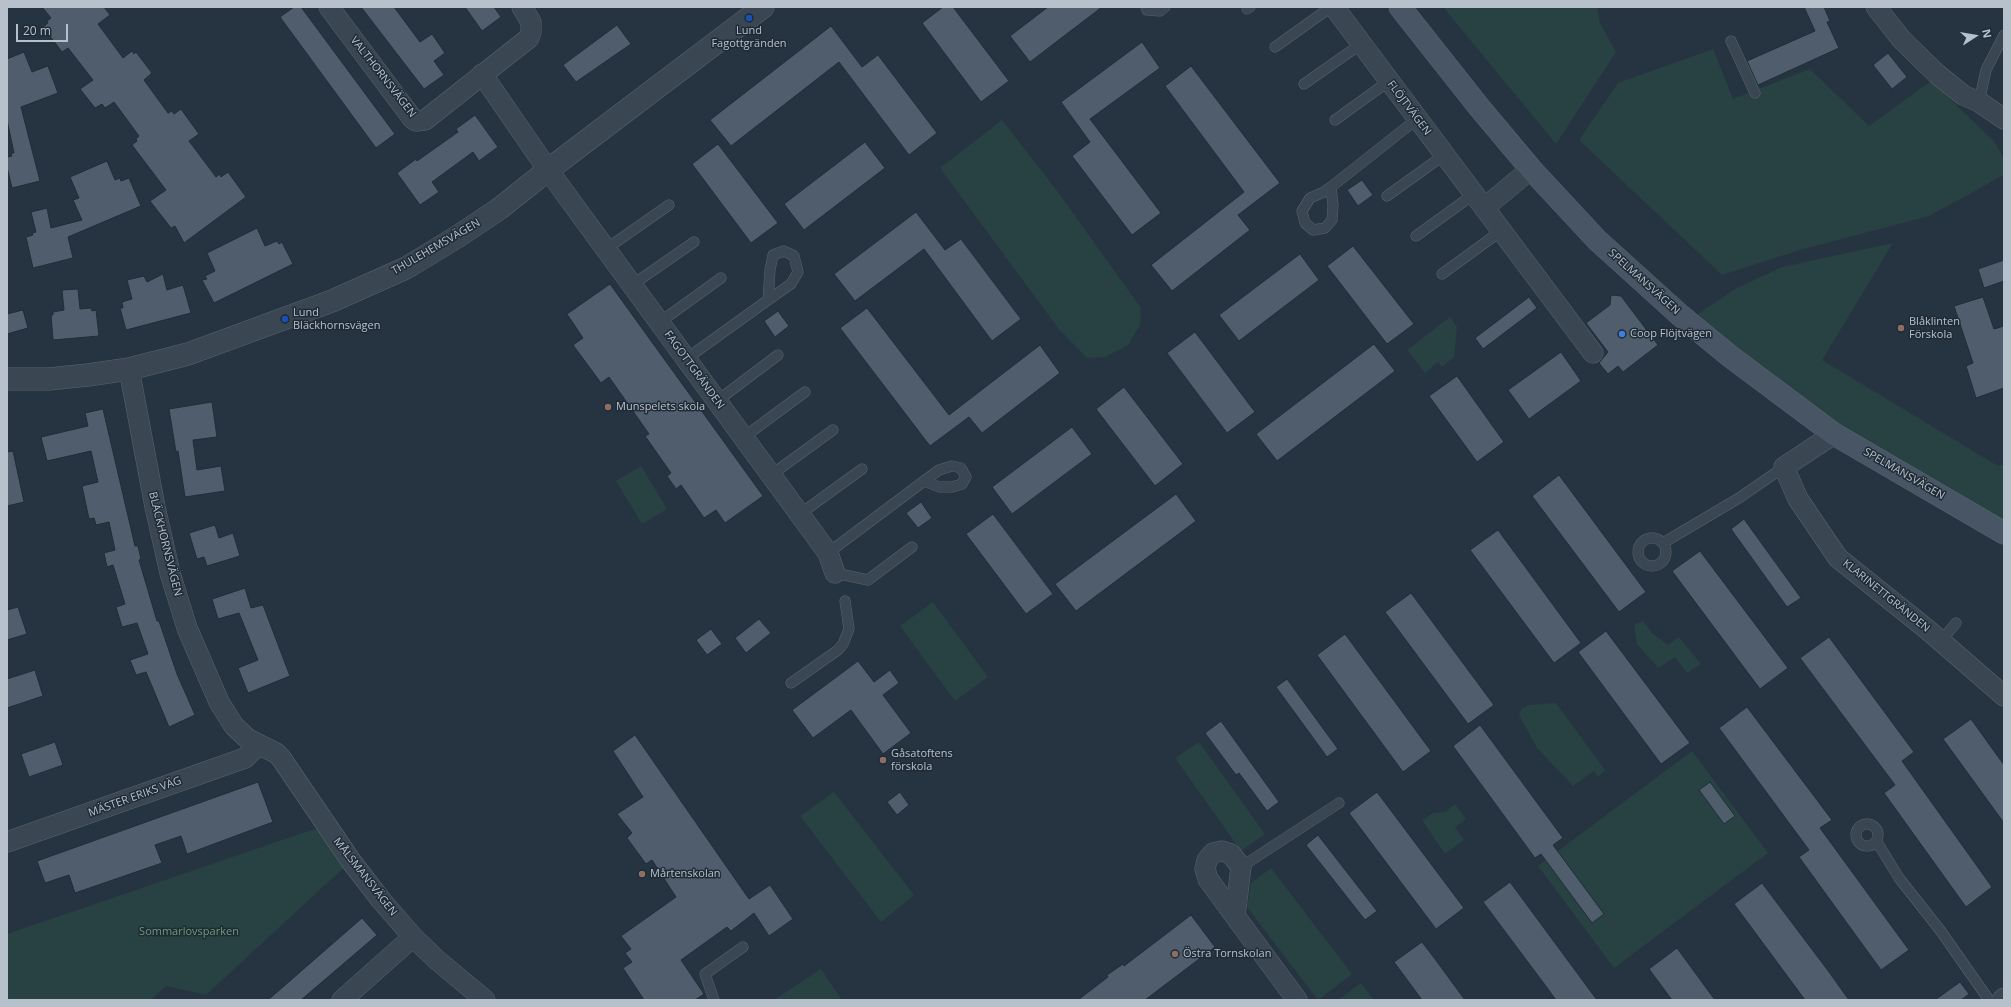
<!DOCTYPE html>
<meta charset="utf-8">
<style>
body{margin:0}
#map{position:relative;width:2011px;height:1007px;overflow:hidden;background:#263441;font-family:"Open Sans",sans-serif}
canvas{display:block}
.frame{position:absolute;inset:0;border:8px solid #b7c1cb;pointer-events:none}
.north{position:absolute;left:1955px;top:16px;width:40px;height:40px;-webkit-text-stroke:3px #1f2b36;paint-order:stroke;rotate:78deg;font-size:11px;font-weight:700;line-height:16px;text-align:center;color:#b7c1cb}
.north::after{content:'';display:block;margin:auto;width:14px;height:18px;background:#b7c1cb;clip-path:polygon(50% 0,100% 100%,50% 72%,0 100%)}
.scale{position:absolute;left:16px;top:24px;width:52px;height:18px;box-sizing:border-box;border:2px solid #b7c1cb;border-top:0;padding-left:5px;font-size:12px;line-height:14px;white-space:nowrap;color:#b7c1cb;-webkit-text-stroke:3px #1f2b36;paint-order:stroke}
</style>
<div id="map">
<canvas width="2011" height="1007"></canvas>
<div class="frame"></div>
<div class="north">N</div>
<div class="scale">20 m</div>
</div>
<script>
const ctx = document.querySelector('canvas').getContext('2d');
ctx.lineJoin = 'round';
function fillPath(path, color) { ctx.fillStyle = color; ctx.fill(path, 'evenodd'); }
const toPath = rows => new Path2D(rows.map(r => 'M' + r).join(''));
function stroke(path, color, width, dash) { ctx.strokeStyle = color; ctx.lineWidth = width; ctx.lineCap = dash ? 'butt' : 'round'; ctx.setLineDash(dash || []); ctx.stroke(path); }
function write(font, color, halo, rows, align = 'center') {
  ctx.font = font + ' "Open Sans",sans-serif'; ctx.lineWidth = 3; ctx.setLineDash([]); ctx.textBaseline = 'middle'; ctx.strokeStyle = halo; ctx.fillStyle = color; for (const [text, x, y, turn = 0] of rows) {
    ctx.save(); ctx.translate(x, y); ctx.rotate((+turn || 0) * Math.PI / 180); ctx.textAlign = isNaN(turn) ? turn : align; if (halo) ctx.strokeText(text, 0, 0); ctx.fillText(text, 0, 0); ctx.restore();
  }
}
fillPath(toPath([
 [1443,7,1597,7,1600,23,1616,52,1556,144],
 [1713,49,1733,99,1810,69,1869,126,1931,81,1994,141,2004,159,2004,175,1929,216,1800,250,1722,275,1579,140,1618,83],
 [1002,120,1055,188,1141,308,1140,325,1128,345,1105,357,1087,358,1058,328,940,168],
 [1893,243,1822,360,1998,466,2004,464,2004,523,1834,434,1698,314,1735,289,1782,267],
 [1450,317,1457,327,1454,357,1442,367,1438,362,1425,373,1407,350],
 [641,466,667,509,642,524,616,481],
 [933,602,988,677,955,701,900,626],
 [1643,621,1652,633,1668,645,1679,637,1701,664,1687,673,1675,657,1658,668,1637,644,1634,625],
 [1556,703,1605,770,1598,777,1594,771,1573,786,1537,748,1519,715,1521,709,1529,705],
 [1199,742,1265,834,1241,851,1175,758],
 [1692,751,1768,853,1614,968,1538,866],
 [834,792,914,895,881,922,800,816],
 [1455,804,1466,819,1455,827,1464,840,1445,854,1422,820,1433,813,1445,812],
 [326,825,351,861,206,995,166,986,151,1000,7,1000,7,934],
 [1271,868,1352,974,1318,1000,1247,907,1251,883],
 [821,969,842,1000,774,1000],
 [1361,983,1374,1000,1338,1000]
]), '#284142');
const building = toPath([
 [42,7,104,7,110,15,98,24,123,58,132,51,134,54,136,52,152,73,144,80,168,113,172,111,174,114,181,109,199,134,189,141,216,177,220,174,221,177,228,172,246,197,184,243,175,226,171,228,150,201,166,190,132,145,137,141,136,139,139,136,114,102,105,108,102,104,95,108,80,89,93,80,68,48,62,52,43,27,48,23,47,21,51,18,42,7],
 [294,7,301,7,395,134,376,148,280,17,294,7],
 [361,7,394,7,420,42,432,34,445,53,434,61,444,75,424,89,361,7],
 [465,7,494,7,501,17,482,31,465,7],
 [943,7,953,7,1009,81,981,102,922,23,943,7],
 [1048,7,1102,7,1030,62,1010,36,1048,7],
 [1804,7,1824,7,1830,21,1827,22,1839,48,1758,85,1747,61,1815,31,1804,7],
 [617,25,631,44,576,82,563,65,617,25],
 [831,26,862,67,878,55,937,133,909,155,839,62,731,146,710,120,831,26],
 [1142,42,1160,68,1090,119,1161,213,1132,235,1072,156,1090,142,1061,102,1142,42],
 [24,52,32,72,48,66,58,93,21,107,40,181,12,188,7,167,7,157,12,156,11,153,14,153,7,120,7,59,24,52],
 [1888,53,1907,77,1892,89,1873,65,1888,53],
 [1191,66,1280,183,1238,215,1250,230,1172,291,1151,265,1244,192,1165,86,1191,66],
 [475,115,498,147,479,161,473,152,432,182,439,192,420,205,397,173,416,159,417,161,458,132,456,129,475,115],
 [865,142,885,168,804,230,784,204,865,142],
 [718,144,778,223,751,243,692,164,718,144],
 [107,161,115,180,120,178,121,181,129,178,141,206,68,237,73,258,33,268,26,237,33,235,32,233,36,232,31,212,47,208,51,228,82,220,73,200,79,198,70,177,107,161],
 [1362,180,1373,195,1358,206,1347,190,1362,180],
 [916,212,945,250,961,239,1021,319,992,341,924,249,855,301,834,274,916,212],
 [257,228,265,246,277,241,279,244,282,242,293,264,214,303,202,280,207,279,205,276,215,271,207,253,257,228],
 [1353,246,1414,324,1387,344,1327,266,1353,246],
 [1300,254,1319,280,1239,341,1219,315,1300,254],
 [2004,260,2004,281,1984,288,1978,269,2004,260],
 [163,274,167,290,183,285,191,313,126,330,120,308,123,308,122,302,132,299,127,280,144,276,147,282,163,274],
 [610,284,763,496,725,523,716,510,704,518,681,485,676,489,667,476,671,473,645,436,649,434,609,377,601,383,573,345,583,338,567,314,610,284],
 [78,289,80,309,91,308,92,311,96,310,99,336,53,340,51,315,53,315,53,312,64,310,62,290,78,289],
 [1611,295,1621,296,1658,345,1623,372,1618,366,1608,374,1599,363,1608,352,1586,323,1610,305,1611,295],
 [1529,297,1537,308,1483,349,1475,338,1529,297],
 [1983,297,1994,329,2004,326,2004,388,1976,398,1966,366,1973,363,1954,306,1983,297],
 [867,308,949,415,1040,345,1060,373,982,433,969,417,930,446,840,328,867,308],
 [23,310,28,328,7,334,7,314,23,310],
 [778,311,789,326,775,337,764,321,778,311],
 [1195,332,1255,412,1227,433,1167,353,1195,332],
 [1374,344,1395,371,1277,461,1256,434,1374,344],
 [1561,352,1581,381,1529,419,1508,390,1561,352],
 [1457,376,1504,442,1477,462,1429,396,1457,376],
 [1124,387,1183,464,1155,486,1096,409,1124,387],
 [212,402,217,437,193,440,197,470,221,466,225,491,185,497,178,451,176,452,169,409,212,402],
 [103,409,135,546,138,546,141,559,139,560,157,621,159,621,177,674,195,715,169,727,146,672,136,675,130,660,148,654,137,623,122,627,116,607,125,604,113,565,107,567,104,553,115,550,109,522,96,525,94,518,89,519,82,486,98,482,91,451,47,461,41,437,88,426,85,413,103,409],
 [1072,427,1092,454,1012,514,992,487,1072,427],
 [13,451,24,502,7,506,7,452,13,451],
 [1559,475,1646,592,1619,612,1532,496,1559,475],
 [1176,494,1196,521,1076,611,1055,584,1176,494],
 [921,502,932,518,918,528,906,513,921,502],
 [993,514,1053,594,1026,614,966,534,993,514],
 [1744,519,1801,598,1787,607,1731,529,1744,519],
 [215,525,219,538,233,533,240,556,207,566,204,557,197,559,189,533,215,525],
 [1498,530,1581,643,1554,663,1470,550,1498,530],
 [1700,551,1788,668,1760,689,1672,571,1700,551],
 [245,588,251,608,263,605,290,676,248,693,238,668,258,660,239,613,218,619,212,599,245,588],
 [1411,593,1494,705,1468,724,1385,612,1411,593],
 [18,607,27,634,7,640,7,610,18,607],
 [759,619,771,633,746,653,735,638,759,619],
 [711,629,722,644,707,655,696,640,711,629],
 [1606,631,1690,743,1661,764,1578,652,1606,631],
 [1345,634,1431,751,1403,772,1317,655,1345,634],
 [1829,637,1914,752,1902,761,1992,887,1966,907,1884,793,1895,785,1800,658,1829,637],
 [858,661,874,682,890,670,899,683,883,695,911,733,883,754,851,710,813,738,792,710,858,661],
 [35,670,43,696,7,708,7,679,35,670],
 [1287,679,1338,749,1327,757,1276,687,1287,679],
 [1747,707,1832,820,1820,828,1909,950,1881,970,1799,857,1809,850,1719,728,1747,707],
 [1971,719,2004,765,2004,823,1943,739,1971,719],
 [1221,721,1279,802,1267,811,1239,773,1236,775,1205,733,1221,721],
 [1480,725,1563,838,1553,845,1604,914,1592,923,1541,854,1535,858,1453,746,1480,725],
 [635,735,749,899,770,885,793,919,769,936,754,913,731,931,727,927,681,960,704,994,695,1000,644,1000,623,968,632,962,625,953,631,949,621,936,676,897,652,860,646,864,627,838,632,833,617,814,643,797,613,751,635,735],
 [55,742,63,765,29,777,21,754,55,742],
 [258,782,273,822,187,854,181,836,155,845,162,863,75,893,69,875,45,883,37,861,258,782],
 [1710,782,1735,816,1724,824,1699,790,1710,782],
 [900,792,909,805,897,815,887,802,900,792],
 [1377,792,1464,908,1436,929,1349,813,1377,792],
 [1318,835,1377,911,1365,920,1306,845,1318,835],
 [1510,882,1597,1000,1556,1000,1548,989,1483,902,1510,882],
 [1762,883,1829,972,1849,1000,1805,1000,1734,904,1762,883],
 [1191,915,1215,947,1145,1000,1078,1000,1108,977,1107,975,1123,964,1124,966,1191,915],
 [362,918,377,935,301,1000,268,1000,362,918],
 [1422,942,1435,959,1465,1000,1422,1000,1394,962,1422,942],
 [1677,948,1715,1000,1672,1000,1649,969,1677,948],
 [1960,982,1969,994,1961,1000,1935,1000,1960,982]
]);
fillPath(building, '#4f5d6c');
stroke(building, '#212d38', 1);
const service = toPath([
 [1146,7,1147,10,1160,11,1165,7],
 [1247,9,1250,7],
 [1731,41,1755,93],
 [1275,47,1331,7],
 [1304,84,1361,44],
 [1979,102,1986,70,2004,35],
 [1335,120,1389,81],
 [1331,187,1333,205,1332,220,1325,228,1313,230,1305,223,1302,211,1310,198,1324,192,1331,187,1417,119],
 [1387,196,1444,155],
 [1416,236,1474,194],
 [606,249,669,205],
 [1442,274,1501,231],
 [632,285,694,242],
 [660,322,721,278],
 [686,359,768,300,791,284,798,272,794,256,784,251,773,255,770,270,768,300],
 [717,401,778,355],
 [744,437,805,392],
 [771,475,833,430],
 [800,514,862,469],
 '1638 552a14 14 0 1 1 28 0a14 14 0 1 1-28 0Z',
 [1663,543,1739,498,1784,467],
 [828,553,924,481,939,470,952,466,961,468,966,477,962,484,952,487,939,487,924,481],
 [835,573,868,580,912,547],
 [1941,641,1956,623],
 [791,683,838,650,843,644,849,629,845,601],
 '1856 835a11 11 0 1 1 22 0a11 11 0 1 1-22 0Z',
 [1877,842,1899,878,1940,930,1989,1000],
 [1241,867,1339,803],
 [714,1000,705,974,743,947]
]);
const minor = toPath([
 [329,7,412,118,416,121,425,120,529,38,531,32,531,22,522,7],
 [1334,7,1593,353],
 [1876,7,1902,40,1937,74,1963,95,1979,102,2004,119],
 [482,74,548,170,828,553,835,573],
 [1484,208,1531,169],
 [129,369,155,507,170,573,187,628,219,702,234,726,248,739,276,753,281,758,351,861,381,900,413,937,437,960,485,1000],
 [1834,434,1784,467,1798,499,1838,558,1928,630,2004,696],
 [7,842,245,758,258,745],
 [1235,916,1241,867,1231,854,1222,851,1213,853,1207,860,1205,869,1208,879,1235,916,1297,1000],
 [342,1000,413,937],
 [2002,1000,2004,998]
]);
const tertiary = toPath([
 [7,379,49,379,88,375,129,369,188,354,332,301,406,268,457,237,499,209,548,170,763,7]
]);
const secondary = toPath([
 [1400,7,1479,107,1531,169,1597,240,1681,316,1731,357,1834,434,2004,533]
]);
stroke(service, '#58646e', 11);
stroke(minor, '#58646e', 21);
stroke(tertiary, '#58646e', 23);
stroke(secondary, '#58646e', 23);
stroke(service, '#3a4651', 10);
stroke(minor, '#3a4651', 20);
stroke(tertiary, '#3a4651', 22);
stroke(secondary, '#485564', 22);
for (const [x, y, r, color] of [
 [749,18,4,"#1a4fb4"],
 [285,319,4,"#1a4fb4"],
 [1901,328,4,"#8d6e63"],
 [1622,334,4,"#3f7fe0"],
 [608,407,4,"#8d6e63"],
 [883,760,4,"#8d6e63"],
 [642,874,4,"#8d6e63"],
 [1175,954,4,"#8d6e63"]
]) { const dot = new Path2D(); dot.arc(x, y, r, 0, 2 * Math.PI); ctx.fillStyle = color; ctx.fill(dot); stroke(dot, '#1f2b36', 1.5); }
write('11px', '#b7c1cb', '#1f2b36', [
 ["Lund",749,31,"center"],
 ["Fagottgränden",749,44,"center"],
 ["Lund",293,313],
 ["Bläckhornsvägen",293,326],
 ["Blåklinten",1909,322],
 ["Förskola",1909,335],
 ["Coop Flöjtvägen",1630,334],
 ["Munspelets skola",616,407],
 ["Gåsatoftens",891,754],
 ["förskola",891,767],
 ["Mårtenskolan",650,874],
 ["Östra Tornskolan",1183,954]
], 'left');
write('11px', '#b7c1cb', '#1f2b36', [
 ["VALTHORNSVÄGEN",383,77,52],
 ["FLÖJTVÄGEN",1409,108,53],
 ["THULEHEMSVÄGEN",436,247,-30],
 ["SPELMANSVÄGEN",1644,282,42],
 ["FAGOTTGRÄNDEN",694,370,54],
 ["SPELMANSVÄGEN",1904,474,30],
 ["BLÄCKHORNSVÄGEN",165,544,76],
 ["KLARINETTGRÄNDEN",1886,596,39],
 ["MÄSTER ERIKS VÄG",135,797,-20],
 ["MÅLSMANSVÄGEN",365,877,52]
]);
write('11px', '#6e9c74', '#1f2b36', [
 ["Sommarlovsparken",189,932]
]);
</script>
